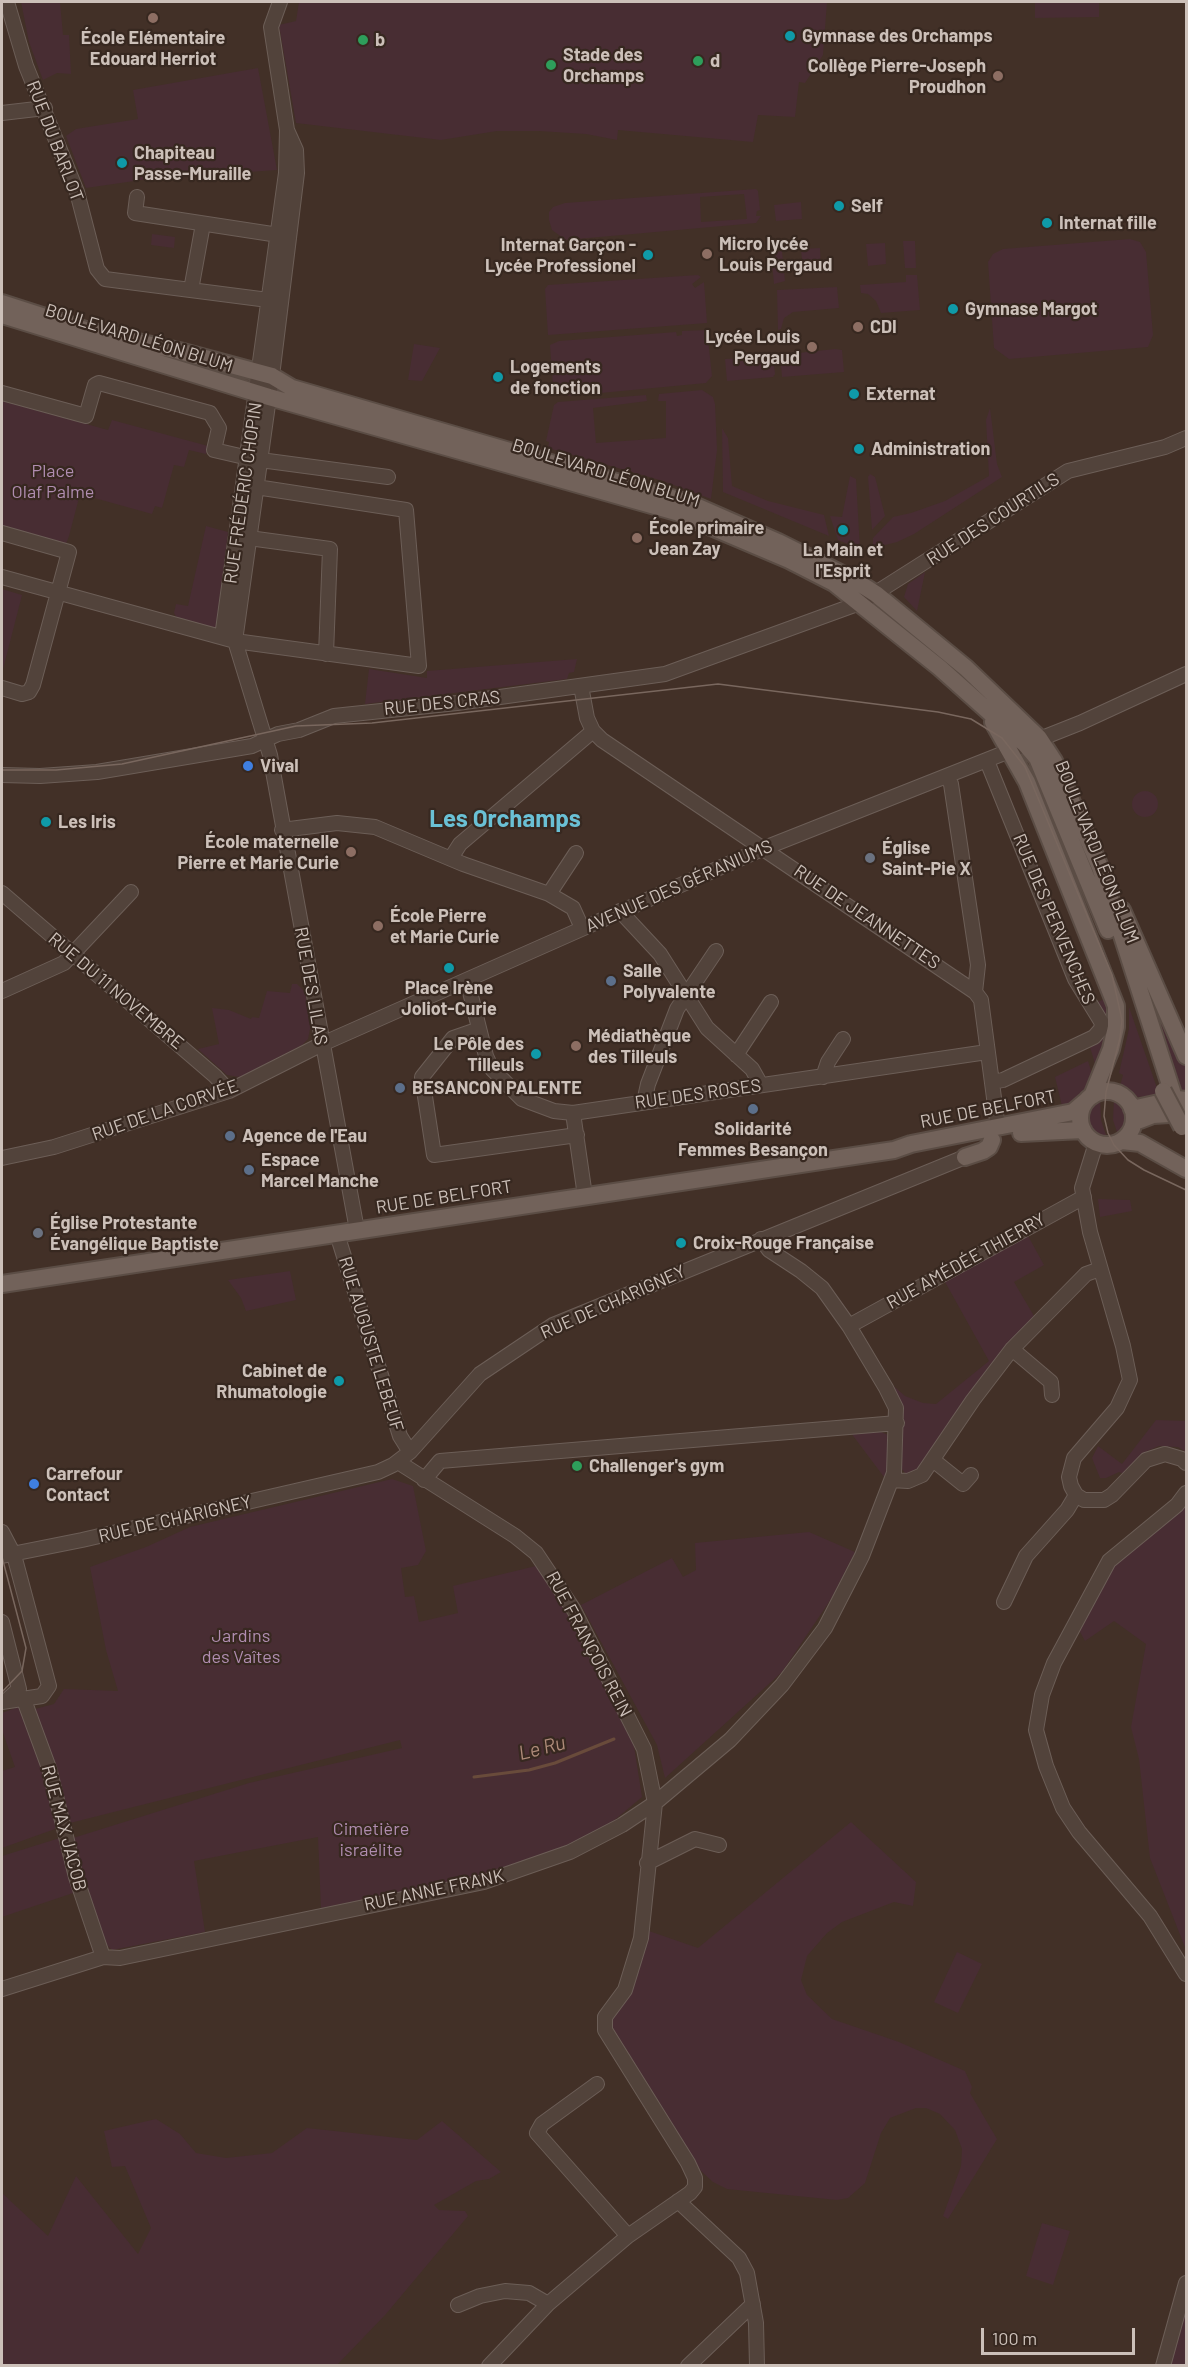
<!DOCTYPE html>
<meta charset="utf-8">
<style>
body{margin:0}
#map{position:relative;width:1188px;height:2367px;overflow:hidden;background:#423027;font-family:Barlow,sans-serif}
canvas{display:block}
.frame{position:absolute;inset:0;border:3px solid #ccc0b9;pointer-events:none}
.scale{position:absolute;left:981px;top:2328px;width:154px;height:27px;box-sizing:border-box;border:3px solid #ccc0b9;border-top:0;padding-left:8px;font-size:18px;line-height:21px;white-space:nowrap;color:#ccc0b9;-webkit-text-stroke:4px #372820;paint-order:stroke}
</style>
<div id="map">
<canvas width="1188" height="2367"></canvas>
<div class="frame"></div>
<div class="scale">100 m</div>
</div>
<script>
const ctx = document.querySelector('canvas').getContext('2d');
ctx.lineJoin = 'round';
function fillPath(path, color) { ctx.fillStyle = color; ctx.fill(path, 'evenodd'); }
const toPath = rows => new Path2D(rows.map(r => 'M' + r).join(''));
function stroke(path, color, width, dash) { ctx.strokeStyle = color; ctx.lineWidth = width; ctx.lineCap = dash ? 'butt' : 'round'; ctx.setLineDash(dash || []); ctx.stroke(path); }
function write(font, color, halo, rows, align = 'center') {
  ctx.font = font + ' Barlow,sans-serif'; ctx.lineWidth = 4.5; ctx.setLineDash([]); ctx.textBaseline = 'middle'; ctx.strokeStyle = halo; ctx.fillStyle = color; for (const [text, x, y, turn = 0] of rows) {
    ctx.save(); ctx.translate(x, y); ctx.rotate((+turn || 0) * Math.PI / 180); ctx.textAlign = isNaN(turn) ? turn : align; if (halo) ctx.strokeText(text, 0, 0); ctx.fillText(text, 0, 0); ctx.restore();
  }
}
fillPath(toPath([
 [21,2,60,2,63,35,69,35,71,74,57,73,43,80,29,42],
 [299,2,827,2,823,55,805,83,799,82,795,117,758,115,753,142,618,130,617,140,586,134,539,131,497,131,441,140,296,123,279,25,296,21],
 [1035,2,1099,2,1099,17,1035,18],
 [258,68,277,170,148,179,86,188,66,136,76,129,138,119,133,90],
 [756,189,758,191,760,210,757,211,756,216,761,216,756,223,566,240,552,230,549,220,549,212,553,207,565,203],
 [744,194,747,219,701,222,700,197],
 [801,202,802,219,776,221,774,205],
 [152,234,175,237,174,248,151,245],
 [1130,239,1140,242,1146,252,1153,335,1148,347,1009,359,994,348,988,262,993,254,1003,249],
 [903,241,915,241,916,268,905,268],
 [885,243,886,264,868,266,866,244],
 [820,248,821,270,803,272,801,249],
 [782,251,785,281,774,284,771,252],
 [698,275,701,277,692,284,695,288,704,282,707,323,548,335,545,289,548,285],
 [906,275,917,275,920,310,881,313,876,301,868,294,861,293,860,285,906,282],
 [837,287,839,308,793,312,784,318,781,329,778,330,777,290],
 [707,330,712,376,706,383,569,396,560,395,553,387,550,345,559,341,676,332,677,336,682,335,682,331],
 [414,344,440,348,422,381,408,380],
 [835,349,842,350,844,372,782,377,780,355],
 [773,357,775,374,773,377,727,381,725,359],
 [702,390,713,397,715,404,717,450,711,499,663,481,548,448,549,442,546,441,554,405,558,402,646,395,647,401,593,408,596,443,666,438,666,401,658,401,659,394],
 [2,401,108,430,112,420,208,446,206,454,189,450,184,467,174,465,162,508,155,506,152,514,80,494,69,536,66,544,60,545,2,528],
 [990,408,997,464,1002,477,914,534,897,542,873,548,873,538,893,517,911,513,945,501,989,476,986,420],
 [722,428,728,438,732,486,768,501,824,515,829,536,723,492],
 [870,474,875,477,885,516,872,530,868,477],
 [850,476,856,479,860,549,838,540,830,516,842,517],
 [206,526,228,532,216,627,214,629,177,618,174,613,176,604,188,606],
 [925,572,917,611,904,597,908,584],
 [2,589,22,595,2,673],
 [577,659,574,672,569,673,567,679,365,704,369,669,427,678,427,671],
 '1132 804a13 13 0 1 1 26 0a13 13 0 1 1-26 0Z',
 [1130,942,1186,1062,1186,1093,1180,1096],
 [292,984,297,984,305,992,311,1024,308,1039,302,1045,240,1077,227,1075,198,1049,219,1044,212,1008,229,1010,251,1019,252,1017,259,1018,267,991,290,993],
 [1108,997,1110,1028,1097,1070,1089,1044,1097,1040,1096,1003],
 [1129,1007,1157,1088,1157,1095,1138,1097,1120,1086,1123,1075,1119,1073,1129,1029],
 [1088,1061,1094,1080,1092,1085,1074,1101,1062,1106,1055,1077],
 [1100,1098,1101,1120,1107,1138,1094,1134,1086,1118,1088,1108],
 [1114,1098,1120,1101,1127,1113,1127,1123,1118,1135,1113,1120],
 [1098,1199,1130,1200,1132,1211,1100,1217],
 [1027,1234,1044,1265,1014,1282,1034,1316,1001,1351,919,1468,906,1474,901,1468,899,1460,904,1422,902,1407,890,1383,905,1396,923,1403,936,1404,989,1361,944,1280],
 [290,1271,296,1300,246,1311,241,1298,228,1280],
 [1156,1420,1186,1421,1186,1452,1178,1447,1159,1446,1145,1452,1124,1474,1119,1472,1106,1478,1100,1478,1092,1458,1098,1446,1122,1464],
 [881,1432,888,1435,890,1442,888,1476,884,1477,851,1433],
 [392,1479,413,1486,426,1551,418,1565,401,1568,405,1597,414,1596,419,1622,458,1613,453,1586,536,1566,567,1614,633,1740,642,1797,605,1828,551,1852,481,1876,321,1908,318,1837,194,1861,205,1932,112,1950,106,1944,94,1913,73,1838,249,1783,402,1748,400,1740,70,1823,58,1776,35,1709,54,1704,64,1689,118,1691,106,1650,90,1567,146,1547,190,1527],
 [1186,1507,1186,1950,1150,1858,1139,1759,1131,1727,1146,1644,1114,1621,1085,1641,1079,1630,1107,1575,1126,1553],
 [809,1532,855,1552,831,1599,782,1672,665,1778,657,1745,581,1605,672,1558,683,1577,696,1570,695,1543],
 [26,1704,59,1821,55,1829,2,1848,2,1771,15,1767,2,1730,2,1713],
 [851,1822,916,1882,913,1906,894,1902,842,1922,827,1933,807,1956,801,1980,807,1995,832,2019,899,2042,965,2071,972,2087,970,2093,997,2139,948,2219,943,2216,961,2166,962,2149,955,2130,940,2114,926,2108,916,2108,890,2118,881,2133,865,2183,848,2198,837,2200,727,2189,713,2182,701,2171,605,2026,634,1983,649,1931,698,1948],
 [63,1837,76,1892,2,1917,2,1856],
 [957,1952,982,1964,958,2013,934,2002],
 [156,2119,180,2134,196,2153,226,2158,272,2153,307,2128,417,2140,442,2121,501,2172,489,2179,476,2181,434,2205,439,2210,465,2211,468,2216,386,2314,337,2365,2,2365,2,2193,48,2236,76,2176,138,2254,151,2228,125,2166,112,2167,104,2131],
 [1042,2223,1070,2231,1053,2285,1026,2276],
 [1186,2304,1186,2365,1168,2366]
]), '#482d33');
stroke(toPath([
 [474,1777,529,1770,555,1763,614,1739]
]), '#694b3b', 3);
const minor = toPath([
 [7,2,26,66,77,192,97,269,105,279,276,301],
 [2,113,45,108],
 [287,130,296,150,297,173,272,376,235,641,270,755,357,1230],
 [137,197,135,213,285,236],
 [191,290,203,224],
 [2,393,86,416,95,385,99,383,210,413,219,428,214,450,253,459,388,477],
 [2,533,69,552,33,685,29,692,22,694,2,688],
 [249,538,330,549,326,654],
 [2,577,235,641,419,666,406,510,243,485],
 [222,637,286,173,287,130,271,27,280,2],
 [581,686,587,718,593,731,602,740,975,992,981,1000,998,1128],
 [987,761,1075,979,1102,1023,1101,1029,1094,1037,1003,1080,992,1082],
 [2,775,40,776,97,772,252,746,278,734,299,730,334,716,457,703,665,674,860,603,1068,471,1165,447,1186,438],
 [947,777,951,784,978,965,975,992],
 [282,830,337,823,375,827,463,864,549,894,573,908,582,928],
 [451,858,460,844,593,731],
 [2,893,215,1076,229,1091],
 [549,894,576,853],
 [620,911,660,954,707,1028,752,1069,761,1085],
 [467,980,486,1056,492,1069,522,1099,554,1111,573,1113,987,1052],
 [2,991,64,963,131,892],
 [479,1029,453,1038,422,1077,434,1155,577,1135],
 [736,1055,771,1002],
 [823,1077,828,1062,843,1039],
 [644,1102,648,1084,677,1009,716,951],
 [573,1113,585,1196],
 [1096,1143,1082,1188,1090,1232,1123,1346,1130,1380,1117,1408,1074,1458,1069,1477,1071,1486,1076,1495,1084,1500,1104,1500,1112,1495,1146,1460,1165,1454,1182,1459,1186,1463],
 [2,1158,54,1147,229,1091,322,1044,762,849,1080,723,1186,674],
 [337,1234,400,1436,410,1452],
 [849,1326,1084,1197],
 [1012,1349,1051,1382,1052,1395],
 [933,1460,963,1484,971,1475],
 [398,1462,515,1536,536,1553,574,1610,644,1749,655,1803,641,1938,625,1990,605,2017,605,2030,688,2163,695,2178,695,2187,690,2193,628,2236,548,2304,489,2366],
 [424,1480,440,1461,897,1423],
 [892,1480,908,1481,922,1475,973,1400,1012,1349,1086,1274,1100,1269],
 [1186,1493,1177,1505,1109,1561,1054,1663,1042,1695,1036,1730,1046,1766,1063,1808,1079,1832,1150,1916,1186,1974],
 [2,1532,14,1555,49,1686,42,1696,2,1702],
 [2,1556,82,1540,378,1472,393,1465,410,1452,480,1374,553,1325,965,1157],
 [1004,1602,1026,1556,1067,1510,1076,1495],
 [2,1622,19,1689,6,1701],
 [24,1700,49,1768,76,1877,103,1957],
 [647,1863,695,1839,719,1845],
 [2,1989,103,1957,120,1958,484,1882,570,1852,622,1825,655,1803,730,1740,782,1685,825,1628,862,1556,894,1473,896,1408,886,1388,849,1326,822,1288,801,1271,769,1250,761,1239],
 [597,2084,542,2124,537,2133,628,2236],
 [678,2201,739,2258,747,2273,756,2323,757,2366],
 [458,2305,480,2296,505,2291,529,2293,548,2304],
 [688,2366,753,2304],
 [1163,2366,1186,2283]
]);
const major = toPath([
 [2,303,92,332,179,351,272,376,292,388,689,503,778,542,854,580,876,594,966,668,1039,738,1054,761,1100,867,1172,1091],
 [2,315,269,397,676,512,789,560,834,583,940,668,1025,744,1037,758,1108,930],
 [993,722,1027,782,1116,1006,1116,1027,1111,1049,1092,1096],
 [1122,910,1186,1056],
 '1080 1118a27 27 0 1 1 54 0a27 27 0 1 1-54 0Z',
 [1132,1109,1177,1099,1186,1100],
 [1140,1120,1153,1115,1186,1113],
 [1021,1133,1083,1130],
 [1122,1141,1140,1143,1186,1169],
 [965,1157,983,1151,989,1147,992,1140],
 [2,1284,894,1150,911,1144,1073,1112,1087,1100]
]);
stroke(minor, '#6c5e57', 16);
stroke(major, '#5b4d45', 20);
stroke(minor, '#52433b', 14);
stroke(major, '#72625a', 16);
stroke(toPath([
 [2,770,56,770,122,764,296,726,372,723,718,684,938,712,971,719,1002,738,1025,767,1112,975,1122,1020,1120,1038,1106,1092,1104,1116,1108,1133,1114,1145,1128,1160,1144,1170,1186,1190],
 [2,1557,26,1648,22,1671,2,1692]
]), '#79675e', 1.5);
const majorBridge = toPath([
 [1163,1091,1182,1127]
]);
stroke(majorBridge, '#5b4d45', 20, []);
stroke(majorBridge, '#72625a', 16);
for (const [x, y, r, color] of [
 [153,18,6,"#8d6e63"],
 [790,36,6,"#0f9aa8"],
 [363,40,6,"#2e9e5b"],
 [698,61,6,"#2e9e5b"],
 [551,65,6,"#2e9e5b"],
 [998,76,6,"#8d6e63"],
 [122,163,6,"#0f9aa8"],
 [839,206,6,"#0f9aa8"],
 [1047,223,6,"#0f9aa8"],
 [707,254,6,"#8d6e63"],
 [648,255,6,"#0f9aa8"],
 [953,309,6,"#0f9aa8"],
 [858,327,6,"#8d6e63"],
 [812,347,6,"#8d6e63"],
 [498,377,6,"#0f9aa8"],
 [854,394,6,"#0f9aa8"],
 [859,449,6,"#0f9aa8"],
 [843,530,6,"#0f9aa8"],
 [637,538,6,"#8d6e63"],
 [248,766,6,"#3f7fe0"],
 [46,822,6,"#0f9aa8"],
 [351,852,6,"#8d6e63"],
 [870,858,6,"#6b7280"],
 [378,926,6,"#8d6e63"],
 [449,968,6,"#0f9aa8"],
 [611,981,6,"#5c6f8a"],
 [576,1046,6,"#8d6e63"],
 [536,1054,6,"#0f9aa8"],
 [400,1088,6,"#5c6f8a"],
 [753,1109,6,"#5c6f8a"],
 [230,1136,6,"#5c6f8a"],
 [249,1170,6,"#5c6f8a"],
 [38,1233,6,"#6b7280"],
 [681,1243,6,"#0f9aa8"],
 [339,1381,6,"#0f9aa8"],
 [577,1466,6,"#2e9e5b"],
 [34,1484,6,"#3f7fe0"]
]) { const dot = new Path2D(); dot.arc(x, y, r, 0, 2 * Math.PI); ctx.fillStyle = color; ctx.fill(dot); stroke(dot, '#372820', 2); }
write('bold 18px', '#ccc0b9', '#372820', [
 ["Gymnase des Orchamps",802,36],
 ["École Elémentaire",153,38,"center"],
 ["Edouard Herriot",153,59,"center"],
 ["b",375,40],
 ["Stade des",563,55],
 ["Orchamps",563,76],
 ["d",710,61],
 ["Collège Pierre-Joseph",986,66,"right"],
 ["Proudhon",986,87,"right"],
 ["Chapiteau",134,153],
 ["Passe-Muraille",134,174],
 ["Self",851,206],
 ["Internat fille",1059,223],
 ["Micro lycée",719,244],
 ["Louis Pergaud",719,265],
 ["Internat Garçon -",636,245,"right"],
 ["Lycée Professionel",636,266,"right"],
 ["Gymnase Margot",965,309],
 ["CDI",870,327],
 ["Lycée Louis",800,337,"right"],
 ["Pergaud",800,358,"right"],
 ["Logements",510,367],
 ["de fonction",510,388],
 ["Externat",866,394],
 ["Administration",871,449],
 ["École primaire",649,528],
 ["Jean Zay",649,549],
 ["La Main et",843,550,"center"],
 ["l'Esprit",843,571,"center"],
 ["Vival",260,766],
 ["Les Iris",58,822],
 ["École maternelle",339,842,"right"],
 ["Pierre et Marie Curie",339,863,"right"],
 ["Église",882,848],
 ["Saint-Pie X",882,869],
 ["École Pierre",390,916],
 ["et Marie Curie",390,937],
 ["Salle",623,971],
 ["Polyvalente",623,992],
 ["Place Irène",449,988,"center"],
 ["Joliot-Curie",449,1009,"center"],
 ["Médiathèque",588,1036],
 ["des Tilleuls",588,1057],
 ["Le Pôle des",524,1044,"right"],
 ["Tilleuls",524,1065,"right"],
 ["BESANCON PALENTE",412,1088],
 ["Solidarité",753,1129,"center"],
 ["Femmes Besançon",753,1150,"center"],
 ["Agence de l'Eau",242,1136],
 ["Espace",261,1160],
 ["Marcel Manche",261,1181],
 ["Église Protestante",50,1223],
 ["Évangélique Baptiste",50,1244],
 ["Croix-Rouge Française",693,1243],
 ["Cabinet de",327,1371,"right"],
 ["Rhumatologie",327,1392,"right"],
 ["Challenger's gym",589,1466],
 ["Carrefour",46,1474],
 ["Contact",46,1495]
], 'left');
write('18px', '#ccc0b9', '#372820', [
 ["RUE DU BARLOT",55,141,69],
 ["BOULEVARD LÉON BLUM",139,338,17],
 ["BOULEVARD LÉON BLUM",606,473,17],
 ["RUE FRÉDÉRIC CHOPIN",243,493,-82],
 ["RUE DES COURTILS",993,519,-33],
 ["RUE DES CRAS",442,703,-6],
 ["BOULEVARD LÉON BLUM",1097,852,68],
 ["AVENUE DES GÉRANIUMS",679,886,-24],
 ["RUE DE JEANNETTES",867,917,34],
 ["RUE DES PERVENCHES",1054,919,67],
 ["RUE DES LILAS",311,986,80],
 ["RUE DU 11 NOVEMBRE",116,991,40],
 ["RUE DES ROSES",698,1094,-8],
 ["RUE DE BELFORT",988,1109,-11],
 ["RUE DE LA CORVÉE",165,1110,-19],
 ["RUE DE BELFORT",444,1197,-9],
 ["RUE AMÉDÉE THIERRY",966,1261,-29],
 ["RUE DE CHARIGNEY",613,1302,-24],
 ["RUE AUGUSTE LEBEUF",371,1344,73],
 ["RUE DE CHARIGNEY",175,1519,-13],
 ["RUE FRANÇOIS REIN",589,1644,62],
 ["RUE MAX JACOB",64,1828,75],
 ["RUE ANNE FRANK",434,1890,-12]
]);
write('18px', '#b08db0', '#372820', [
 ["Place",53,471],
 ["Olaf Palme",53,492],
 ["Jardins",241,1636],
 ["des Vaîtes",241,1657],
 ["Cimetière",371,1829],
 ["israélite",371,1850]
]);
write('italic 20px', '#ae8b79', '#372820', [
 ["Le Ru",542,1748,-14]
]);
write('bold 24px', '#6ac0d5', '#372820', [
 ["Les Orchamps",505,819]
]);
</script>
